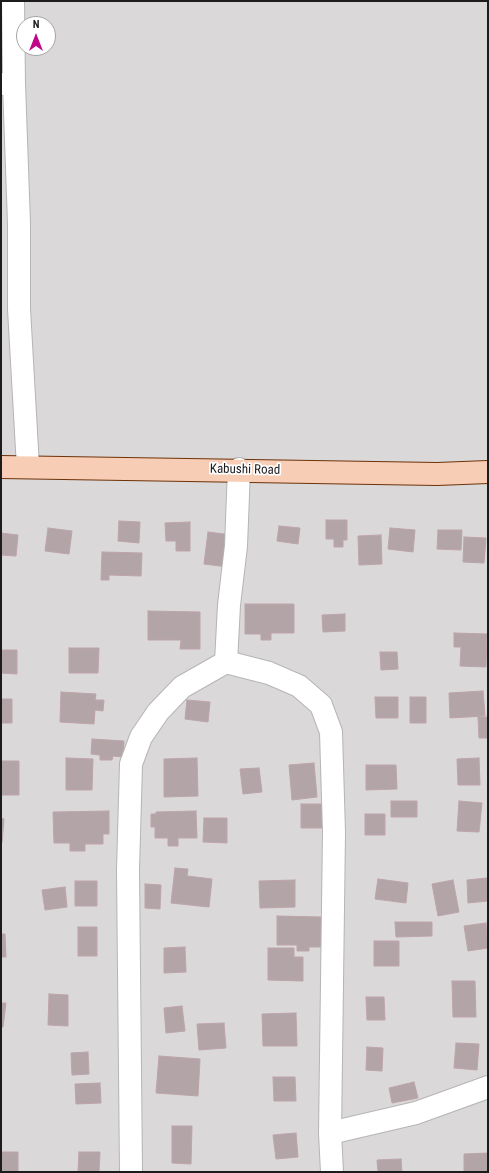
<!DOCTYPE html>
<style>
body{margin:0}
#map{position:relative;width:489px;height:1173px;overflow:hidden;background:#ede1e2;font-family:"Roboto Condensed",sans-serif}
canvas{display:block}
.frame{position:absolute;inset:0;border:2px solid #1c1c1c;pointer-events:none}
.north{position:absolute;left:16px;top:16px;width:40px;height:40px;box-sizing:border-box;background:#fff;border:1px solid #a4a4a4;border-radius:50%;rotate:0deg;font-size:11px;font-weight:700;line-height:16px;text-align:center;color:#1c1c1c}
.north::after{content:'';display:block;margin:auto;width:14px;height:18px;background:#c10688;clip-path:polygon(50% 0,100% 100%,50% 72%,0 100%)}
</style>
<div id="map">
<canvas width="489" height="1173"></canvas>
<div class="frame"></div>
<div class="north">N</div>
</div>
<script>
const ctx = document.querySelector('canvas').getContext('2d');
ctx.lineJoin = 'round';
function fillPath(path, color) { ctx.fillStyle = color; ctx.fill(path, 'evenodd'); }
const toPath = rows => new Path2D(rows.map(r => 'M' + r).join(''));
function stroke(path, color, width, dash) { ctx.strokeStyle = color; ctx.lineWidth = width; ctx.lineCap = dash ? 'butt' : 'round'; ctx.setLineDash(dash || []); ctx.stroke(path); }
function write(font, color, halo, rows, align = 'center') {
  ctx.font = font + ' "Roboto Condensed",sans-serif'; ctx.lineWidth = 3.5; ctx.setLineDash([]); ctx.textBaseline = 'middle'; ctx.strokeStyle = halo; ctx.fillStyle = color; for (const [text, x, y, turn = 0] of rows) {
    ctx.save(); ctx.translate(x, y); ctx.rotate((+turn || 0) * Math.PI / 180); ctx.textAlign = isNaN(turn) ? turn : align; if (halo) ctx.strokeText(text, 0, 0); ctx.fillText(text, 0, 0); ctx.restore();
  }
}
fillPath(toPath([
 [1,1,488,1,488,1172,1,1172],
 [24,24,48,24,48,48,24,48]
]), '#dad8d9');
const building = toPath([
 [326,520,347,520,347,540,343,540,343,547,334,547,334,539,326,539,326,520],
 [119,521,140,522,139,543,118,541,119,521],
 [190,522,190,551,176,551,176,541,166,541,165,523,190,522],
 [279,526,300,528,298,544,277,541,279,526],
 [48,528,72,531,69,554,45,551,48,528],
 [390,528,415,530,413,552,388,549,390,528],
 [438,530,462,530,461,550,437,549,438,530],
 [208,532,232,535,228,567,204,564,208,532],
 [1,533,18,535,16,556,1,555,1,533],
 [381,535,382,564,359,565,358,536,381,535],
 [464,537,486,538,484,563,463,562,464,537],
 [102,552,142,553,141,576,109,575,109,580,101,580,102,552],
 [245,604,294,604,294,633,271,633,271,640,261,640,261,634,245,634,245,604],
 [148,611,200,612,200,649,180,649,181,640,148,640,148,611],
 [345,614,345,631,323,632,322,615,345,614],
 [454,633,487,634,486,667,460,666,461,647,454,647,454,633],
 [69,648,99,648,98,673,69,673,69,648],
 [1,650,17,650,17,674,1,673,1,650],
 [380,652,397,652,398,669,381,670,380,652],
 [483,691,485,716,450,718,449,693,483,691],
 [61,692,96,694,95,700,104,700,103,711,95,710,94,724,60,722,61,692],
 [375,697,398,697,398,718,376,718,375,697],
 [410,697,426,697,426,723,410,723,410,697],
 [1,699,12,699,12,723,1,723,1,699],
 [187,700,210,702,208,722,185,719,187,700],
 [478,717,488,717,488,738,479,738,478,717],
 [92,739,124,741,123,757,113,756,112,760,100,760,100,755,91,754,92,739],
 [66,758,93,759,92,790,66,790,66,758],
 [197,758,198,796,164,797,164,759,197,758],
 [479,758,480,785,458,785,457,759,479,758],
 [1,761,19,761,19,795,1,795,1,761],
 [314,763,317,797,292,800,289,765,314,763],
 [366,765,396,765,397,789,366,790,366,765],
 [259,768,262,792,243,794,240,769,259,768],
 [391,801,417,801,417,817,391,817,391,801],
 [459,801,482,803,479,832,457,831,459,801],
 [301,804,327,804,327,828,301,828,301,804],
 [109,811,109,834,103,834,103,844,85,844,85,851,70,851,70,843,54,843,53,812,109,811],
 [196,811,197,838,178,838,178,846,168,846,168,838,155,838,155,827,151,827,151,814,156,814,156,812,196,811],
 [365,814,385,814,385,835,365,835,365,814],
 [1,818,4,819,2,843,1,843,1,818],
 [204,818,227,818,227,843,203,842,204,818],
 [175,868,188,869,187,876,212,879,209,907,171,903,175,868],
 [487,878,488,901,468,903,467,880,487,878],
 [378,879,408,883,406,903,375,899,378,879],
 [295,880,295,907,260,908,259,881,295,880],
 [453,880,459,912,438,916,432,884,453,880],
 [75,881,97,881,97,906,75,906,75,881],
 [145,884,161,885,160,909,145,908,145,884],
 [65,887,67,907,45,910,42,890,65,887],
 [277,916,321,917,321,947,309,947,309,951,297,951,297,945,277,945,277,916],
 [395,922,432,922,432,936,396,937,395,922],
 [486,923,488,948,468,951,464,926,486,923],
 [78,927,97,927,97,956,78,956,78,927],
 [1,934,5,934,6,957,1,957,1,934],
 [374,941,399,941,399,966,374,966,374,941],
 [185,947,186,972,164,973,164,948,185,947],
 [268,948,294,948,294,957,303,957,303,981,268,980,268,948],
 [452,981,475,981,476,1017,453,1017,452,981],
 [49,994,68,995,68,1026,48,1025,49,994],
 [366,997,384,997,385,1020,367,1020,366,997],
 [1,1003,6,1003,3,1027,1,1027,1,1003],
 [182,1006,185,1031,166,1033,164,1008,182,1006],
 [296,1013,297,1046,263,1046,262,1014,296,1013],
 [224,1023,226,1048,199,1050,197,1024,224,1023],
 [456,1043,479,1044,477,1070,454,1068,456,1043],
 [367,1047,383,1048,382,1071,366,1070,367,1047],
 [88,1052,89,1074,72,1075,71,1053,88,1052],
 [159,1056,200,1059,198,1096,156,1093,159,1056],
 [273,1077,295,1077,296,1101,274,1101,273,1077],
 [414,1082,418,1098,392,1103,389,1088,414,1082],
 [100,1083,101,1103,76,1104,75,1084,100,1083],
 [172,1126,192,1126,191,1164,172,1163,172,1126],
 [296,1133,298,1157,276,1159,273,1135,296,1133],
 [1,1152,18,1152,18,1172,1,1172,1,1152],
 [79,1152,100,1152,99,1172,78,1172,79,1152],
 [488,1153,488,1172,464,1172,464,1154,488,1153],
 [401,1159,402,1172,378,1172,377,1160,401,1159]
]);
fillPath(building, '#b2a4a7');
stroke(building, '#bea4ab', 1);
const street = toPath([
 [13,1,14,84],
 [1,84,14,84,19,224,19,309,28,467],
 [226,662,229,605,236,546,239,469],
 [330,1133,416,1113,488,1087],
 [131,1172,128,870,131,764,141,737,158,712,182,687,226,662,269,673,299,686,321,705,331,732,334,832,330,1133,332,1172]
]);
const secondary = toPath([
 [1,467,437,474,488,472]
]);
stroke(street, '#b5b5b5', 24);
stroke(secondary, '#6d3208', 24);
stroke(street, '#fff', 22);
stroke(secondary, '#f7cdb5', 22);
write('13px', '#1c1c1c', '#fff', [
 ["Kabushi Road",245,470,1]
]);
</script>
